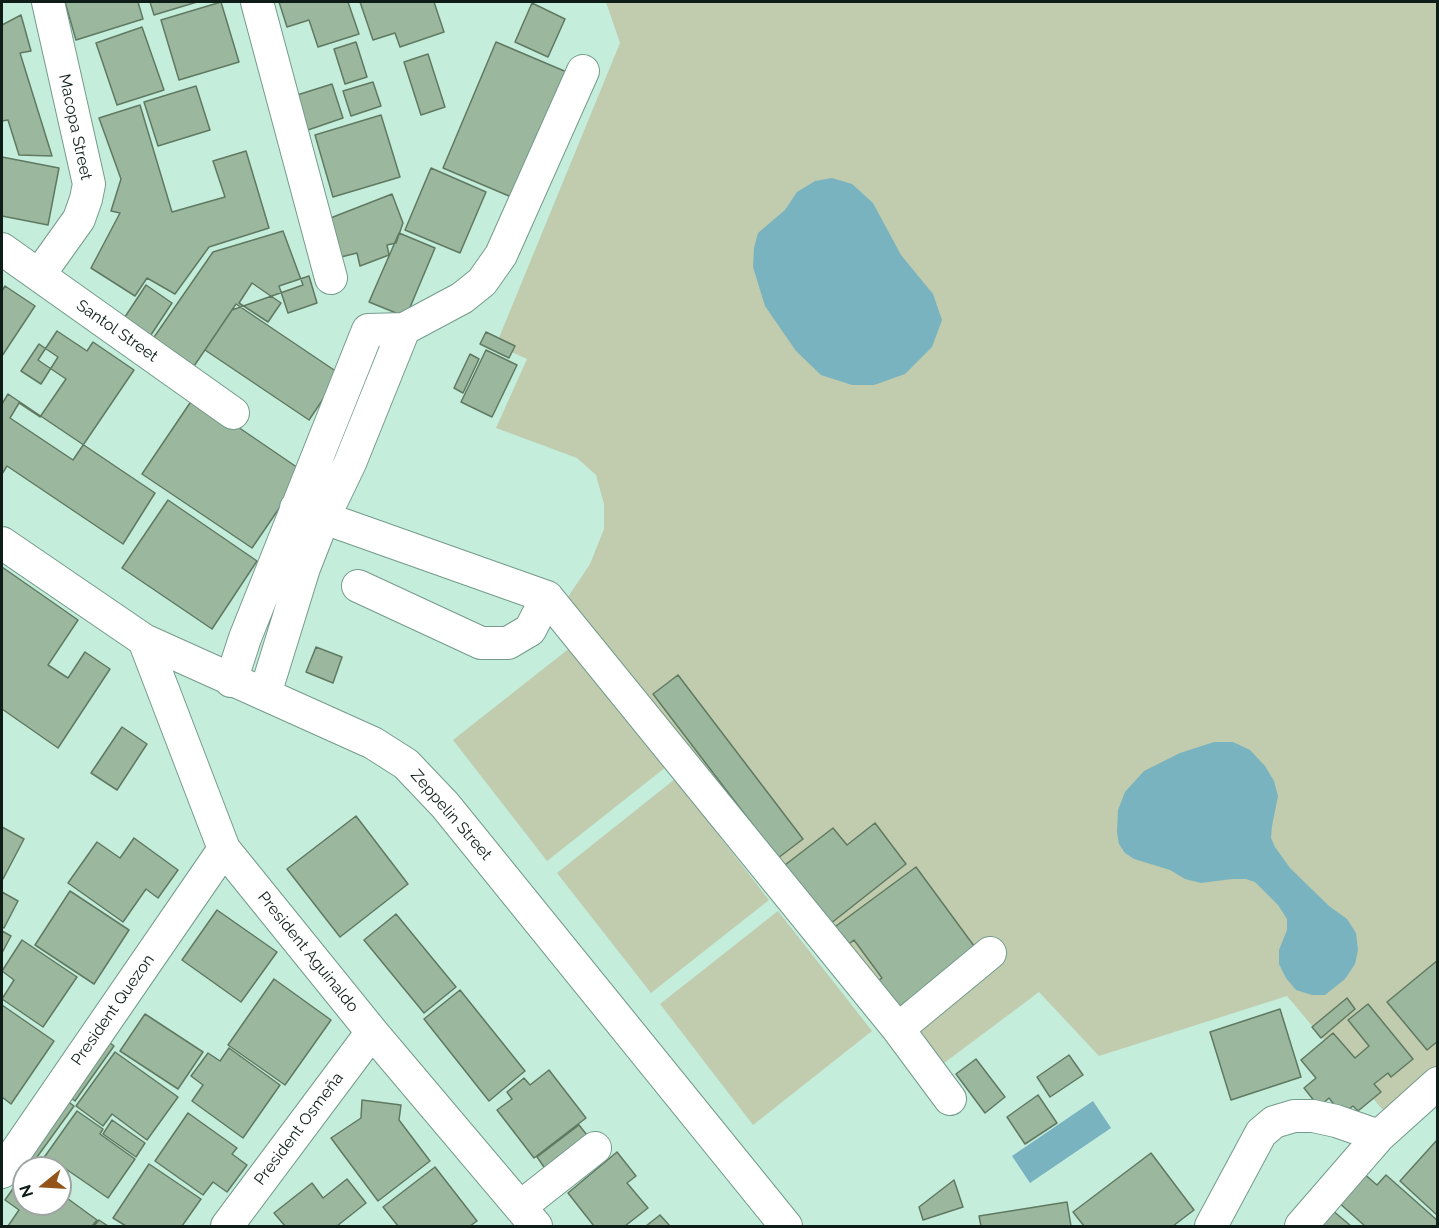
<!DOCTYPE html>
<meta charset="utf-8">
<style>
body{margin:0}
#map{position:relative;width:1439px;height:1228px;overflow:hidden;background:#c4eddc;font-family:Raleway,sans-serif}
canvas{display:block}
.frame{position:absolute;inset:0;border:3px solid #0e1d18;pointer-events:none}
.north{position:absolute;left:12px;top:1156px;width:60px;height:60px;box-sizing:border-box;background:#fff;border:2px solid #9fa5a3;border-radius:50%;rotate:252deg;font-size:16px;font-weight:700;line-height:24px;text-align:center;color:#0e1d18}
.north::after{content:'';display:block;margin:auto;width:21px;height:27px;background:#925418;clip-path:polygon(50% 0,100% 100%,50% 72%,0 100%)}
</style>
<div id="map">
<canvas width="1439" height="1228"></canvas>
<div class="frame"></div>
<div class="north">N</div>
</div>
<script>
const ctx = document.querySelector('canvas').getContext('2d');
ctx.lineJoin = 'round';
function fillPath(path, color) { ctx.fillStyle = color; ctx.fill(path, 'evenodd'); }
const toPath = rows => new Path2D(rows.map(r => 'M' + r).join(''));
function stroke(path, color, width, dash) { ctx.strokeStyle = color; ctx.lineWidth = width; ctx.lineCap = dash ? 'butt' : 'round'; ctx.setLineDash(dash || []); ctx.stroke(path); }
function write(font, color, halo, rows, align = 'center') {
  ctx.font = font + ' Raleway,sans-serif'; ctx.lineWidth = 5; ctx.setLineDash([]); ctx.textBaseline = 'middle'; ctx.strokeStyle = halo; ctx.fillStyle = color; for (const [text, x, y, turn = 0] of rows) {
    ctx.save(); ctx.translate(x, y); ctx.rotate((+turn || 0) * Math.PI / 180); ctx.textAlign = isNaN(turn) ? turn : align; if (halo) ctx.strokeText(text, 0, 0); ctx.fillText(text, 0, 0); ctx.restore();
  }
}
fillPath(toPath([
 [606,2,1437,2,1437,1067,1387,1115,1287,996,1099,1056,1039,992,940,1066,566,600,590,564,604,529,604,504,596,475,577,458,496,428,527,359,496,345,620,43],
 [571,647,666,767,547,861,453,740],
 [675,779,769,900,651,993,557,873],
 [778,911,872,1031,753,1125,660,1004]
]), '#c0ccad');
fillPath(toPath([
 [832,178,852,184,873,203,901,255,933,294,942,320,932,347,905,374,874,385,852,385,821,375,796,351,765,306,753,267,754,248,758,233,785,210,797,192,815,181],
 [1214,742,1233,742,1250,750,1265,766,1274,781,1278,796,1272,826,1271,838,1275,847,1290,868,1329,906,1347,919,1356,933,1358,950,1355,964,1345,979,1325,995,1312,995,1296,990,1286,978,1279,964,1279,950,1287,930,1287,919,1278,905,1255,882,1246,879,1232,879,1201,883,1185,879,1170,870,1134,859,1125,853,1119,844,1117,832,1118,810,1125,792,1144,771,1180,753],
 [1093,1101,1111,1128,1030,1183,1012,1156]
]), '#79b3bf');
const building = toPath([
 [65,2,138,2,143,19,76,40,65,2],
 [150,2,197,2,154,15,150,2],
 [221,2,239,62,179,80,161,20,221,2],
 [279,2,348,2,359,34,318,47,309,20,287,27,279,2],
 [360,2,434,2,444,32,400,47,395,33,373,40,360,2],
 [532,3,565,19,548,57,515,42,532,3],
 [21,15,31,51,20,53,52,156,19,155,8,120,2,121,2,25,21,15],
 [142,27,164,90,117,105,96,43,142,27],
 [356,42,367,77,345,84,334,49,356,42],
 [496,42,569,73,516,199,443,168,496,42],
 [428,54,445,107,421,115,404,62,428,54],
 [373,82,381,106,351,116,343,91,373,82],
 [332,84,343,118,305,131,294,96,332,84],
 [196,86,210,130,158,146,144,102,196,86],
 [140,105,172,212,225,197,213,161,246,151,269,228,209,247,175,294,147,278,135,296,91,268,120,213,111,211,121,179,99,118,140,105],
 [381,115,400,177,333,197,315,135,381,115],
 [2,157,59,168,48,225,2,216,2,157],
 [431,168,486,192,460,253,405,230,431,168],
 [392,194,403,223,396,243,387,245,389,255,360,266,357,253,341,257,328,219,392,194],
 [283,231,303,285,232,310,190,372,150,343,213,252,283,231],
 [399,233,435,248,406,317,369,302,399,233],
 [309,276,317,303,288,313,279,286,309,276],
 [252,283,281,303,268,322,239,303,252,283],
 [146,285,172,303,147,341,121,323,146,285],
 [5,286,35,306,2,356,2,291,5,286],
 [236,304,340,374,309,420,205,350,236,304],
 [57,331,87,351,93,342,134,370,73,460,10,418,19,403,40,417,66,379,38,360,57,331],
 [486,332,515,346,509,358,480,344,486,332],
 [39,344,58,357,41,384,21,371,39,344],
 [486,350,517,365,492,417,461,402,486,350],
 [470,354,479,359,463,393,454,388,470,354],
 [8,394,155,493,123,544,7,466,2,474,2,404,8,394],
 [194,397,304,472,252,548,142,474,194,397],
 [168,500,257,561,212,629,122,568,168,500],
 [2,567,78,620,48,665,68,678,85,652,110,669,58,748,2,709,2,567],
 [316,647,342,657,333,683,306,672,316,647],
 [678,675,803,839,778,858,653,694,678,675],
 [122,727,147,744,117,790,91,773,122,727],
 [356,816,408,884,340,937,287,869,356,816],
 [875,823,906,864,830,924,785,865,833,828,847,845,875,823],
 [2,827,24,839,3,879,2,878,2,827],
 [134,838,178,870,158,898,146,889,123,922,68,883,97,842,120,858,134,838],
 [916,867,977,950,892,1012,873,985,882,978,854,940,845,947,832,929,916,867],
 [70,891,129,930,94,984,35,945,70,891],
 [2,892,18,901,4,928,2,927,2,892],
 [217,910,277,952,241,1002,182,960,217,910],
 [396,914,456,987,424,1013,364,940,396,914],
 [2,931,11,936,2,953,2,931],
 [22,940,77,977,43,1027,2,999,14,980,2,971,22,940],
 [1438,960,1438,1041,1427,1050,1387,1002,1438,960],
 [274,979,331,1020,285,1085,228,1045,274,979],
 [460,990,525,1071,489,1101,424,1019,460,990],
 [1347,998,1355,1009,1321,1038,1312,1027,1347,998],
 [1368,1004,1413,1059,1391,1077,1388,1073,1374,1084,1381,1092,1358,1111,1353,1106,1342,1115,1329,1098,1319,1107,1304,1088,1316,1078,1301,1060,1333,1033,1355,1058,1369,1046,1348,1020,1368,1004],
 [2,1005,54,1041,11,1104,2,1097,2,1005],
 [1280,1009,1301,1077,1231,1100,1210,1032,1280,1009],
 [145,1014,203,1052,178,1089,120,1051,145,1014],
 [101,1036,114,1046,75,1101,61,1091,101,1036],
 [229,1048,280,1085,243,1138,192,1101,203,1085,191,1076,208,1053,220,1061,229,1048],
 [115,1052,178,1097,147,1140,112,1114,103,1126,76,1106,115,1052],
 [1069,1055,1083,1075,1050,1097,1037,1077,1069,1055],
 [976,1059,1005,1097,985,1113,956,1074,976,1059],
 [549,1070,586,1118,534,1158,497,1110,512,1099,507,1092,524,1078,530,1085,549,1070],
 [58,1094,74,1106,32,1164,17,1152,58,1094],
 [1038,1095,1057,1123,1025,1144,1007,1117,1038,1095],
 [362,1100,401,1105,399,1120,430,1161,378,1201,331,1138,361,1118,362,1100],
 [77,1111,103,1129,100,1134,135,1159,108,1198,63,1167,60,1172,60,1168,42,1168,38,1166,77,1111],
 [188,1113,237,1148,232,1154,247,1165,227,1192,213,1182,203,1195,155,1161,188,1113],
 [112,1120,145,1143,136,1157,103,1134,112,1120],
 [579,1125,594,1144,551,1177,537,1157,579,1125],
 [1437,1140,1438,1141,1438,1216,1400,1181,1437,1140],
 [617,1152,636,1176,627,1183,648,1208,625,1226,594,1226,568,1193,617,1152],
 [1151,1153,1194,1210,1173,1226,1084,1226,1073,1212,1151,1153],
 [149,1164,201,1199,182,1226,126,1226,113,1218,149,1164],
 [435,1167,477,1221,470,1226,398,1226,383,1207,435,1167],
 [1362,1172,1377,1185,1386,1175,1438,1221,1438,1226,1365,1226,1337,1201,1362,1172],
 [24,1173,24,1204,60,1204,60,1193,97,1220,92,1226,8,1226,19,1210,5,1200,24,1173],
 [347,1179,366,1203,337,1226,285,1226,274,1213,312,1183,323,1198,347,1179],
 [954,1180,963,1207,923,1220,919,1207,954,1180],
 [1067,1202,1071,1226,981,1226,979,1216,1067,1202],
 [1332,1210,1351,1226,1317,1226,1332,1210],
 [660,1215,670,1226,646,1226,660,1215],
 [99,1220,108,1226,94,1226,99,1220]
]);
fillPath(building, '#9bb79d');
stroke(building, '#607a62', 1.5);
const minor = toPath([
 [257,2,331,278],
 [2,249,233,413],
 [39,275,79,219,86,199,89,184,48,2],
 [296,508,547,597,898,1029,950,1099],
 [2,543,144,640,373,743,406,764,445,805,786,1226],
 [358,586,481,643,508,643,530,630,547,597],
 [144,640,224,849,372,1032,536,1226],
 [231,681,245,638,368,330,404,329,462,298,482,282,501,255,583,71],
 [265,694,304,568,324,517,350,463,404,329],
 [898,1029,990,953],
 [2,1172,224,849],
 [520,1207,595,1148],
 [227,1226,372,1032],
 [1211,1226,1261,1133,1274,1122,1294,1116,1313,1116,1336,1121,1379,1136],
 [1301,1226,1379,1136,1438,1083]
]);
stroke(minor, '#749b8b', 34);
stroke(minor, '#fff', 32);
write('16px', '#0e1d18', '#fff', [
 ["Macopa Street",75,127,78],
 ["Santol Street",117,331,35],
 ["Zeppelin Street",451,815,49],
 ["President Aguinaldo",308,952,51],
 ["President Quezon",113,1010,-55],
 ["President Osmeña",299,1129,-53]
]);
</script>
